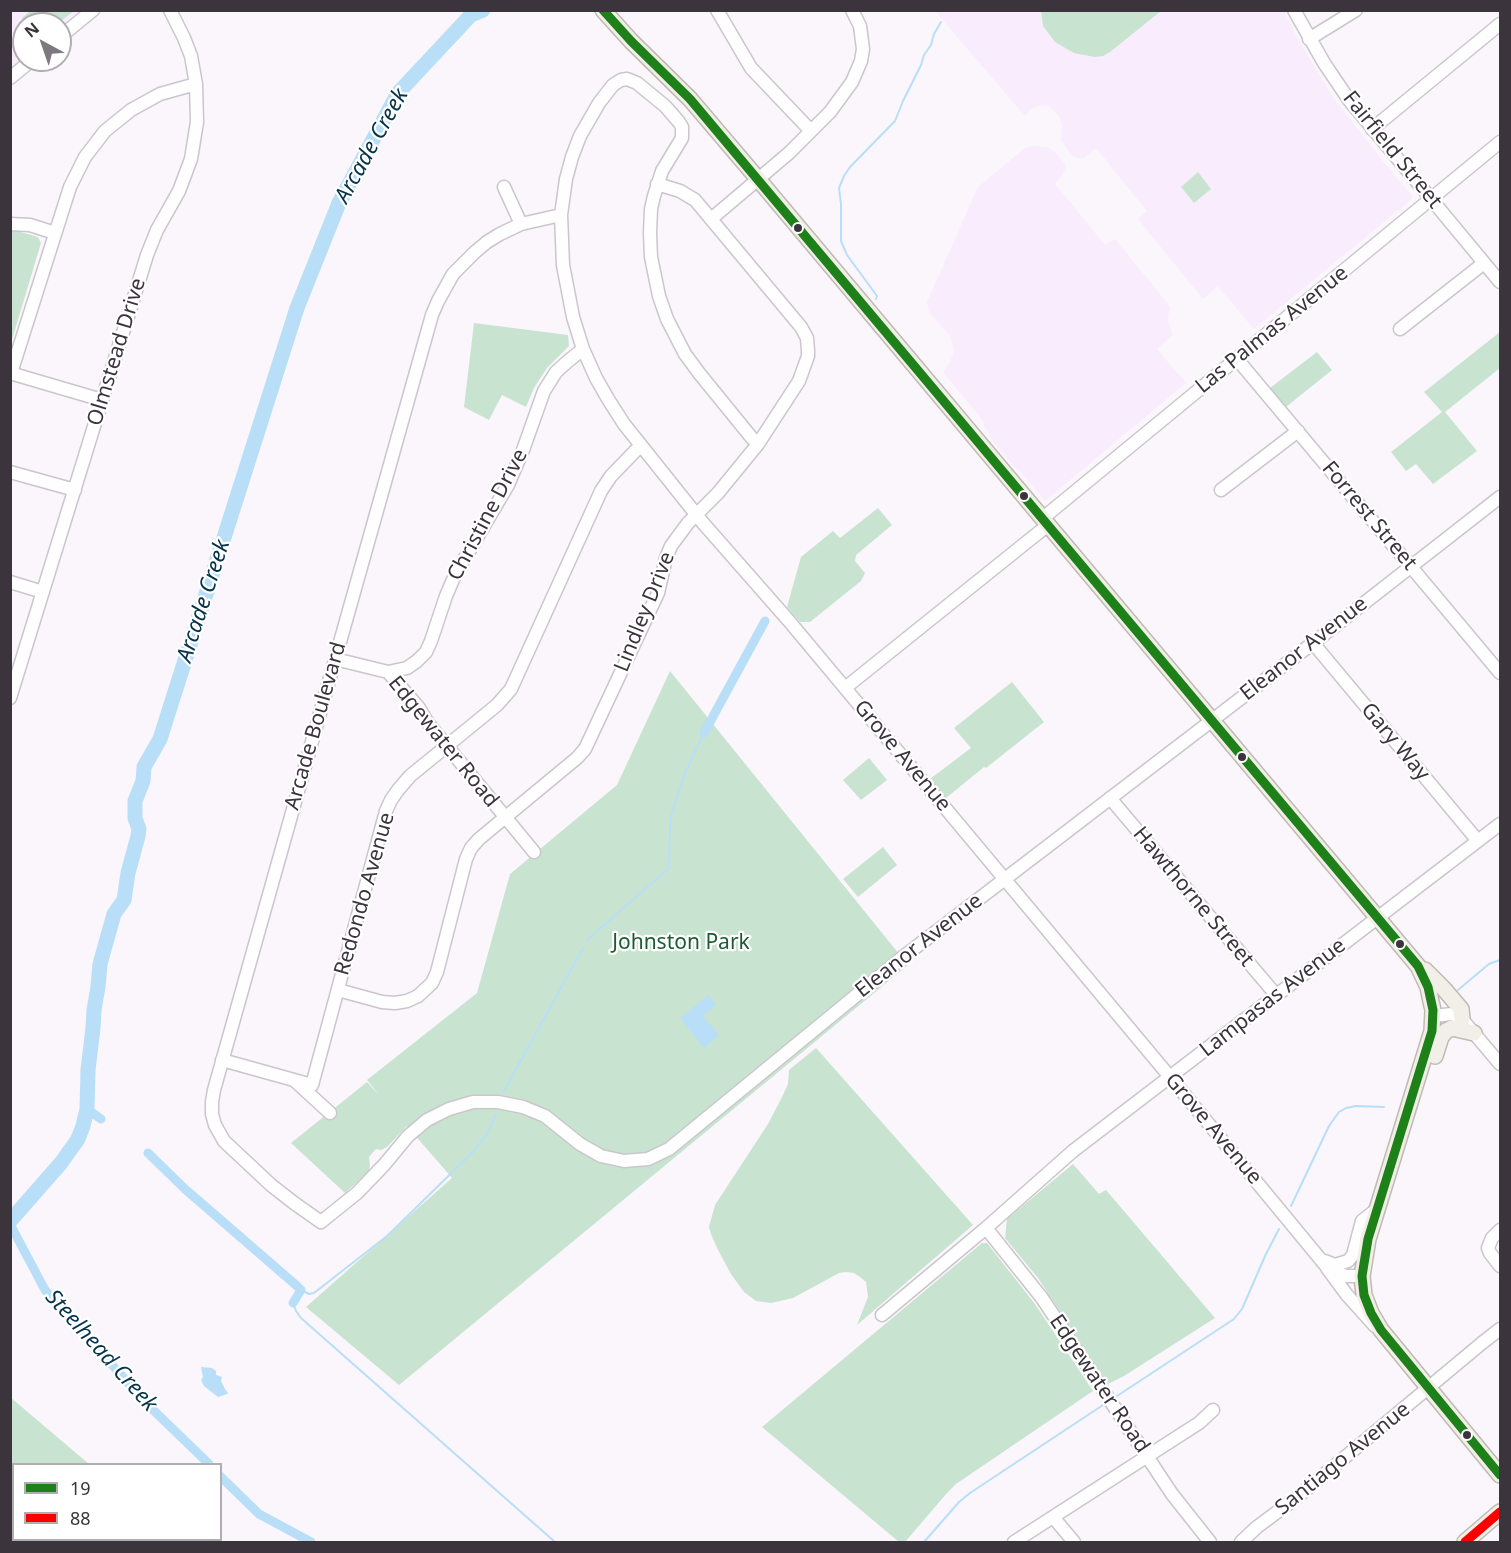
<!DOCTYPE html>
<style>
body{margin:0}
#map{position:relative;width:1511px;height:1553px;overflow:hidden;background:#faf6fb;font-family:"Noto Sans",sans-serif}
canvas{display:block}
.frame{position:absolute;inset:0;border:12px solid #3b343d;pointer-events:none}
.legend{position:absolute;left:12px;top:1463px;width:210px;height:78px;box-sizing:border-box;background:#fff;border:2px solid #b1aeb1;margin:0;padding:8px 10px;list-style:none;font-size:18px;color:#3b343d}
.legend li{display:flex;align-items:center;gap:12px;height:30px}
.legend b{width:30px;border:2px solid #b1aeb1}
.north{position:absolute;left:12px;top:12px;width:60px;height:60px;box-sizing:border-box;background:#fff;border:2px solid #b1aeb1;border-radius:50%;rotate:320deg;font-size:16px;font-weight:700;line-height:24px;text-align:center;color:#3b343d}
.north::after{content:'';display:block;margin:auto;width:21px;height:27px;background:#7e7880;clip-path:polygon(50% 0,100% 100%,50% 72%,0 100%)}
</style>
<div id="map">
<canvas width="1511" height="1553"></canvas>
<div class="frame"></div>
<ul class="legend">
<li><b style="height:8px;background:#1e8019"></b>19</li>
<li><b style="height:8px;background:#fa0000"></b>88</li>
</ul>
<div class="north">N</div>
</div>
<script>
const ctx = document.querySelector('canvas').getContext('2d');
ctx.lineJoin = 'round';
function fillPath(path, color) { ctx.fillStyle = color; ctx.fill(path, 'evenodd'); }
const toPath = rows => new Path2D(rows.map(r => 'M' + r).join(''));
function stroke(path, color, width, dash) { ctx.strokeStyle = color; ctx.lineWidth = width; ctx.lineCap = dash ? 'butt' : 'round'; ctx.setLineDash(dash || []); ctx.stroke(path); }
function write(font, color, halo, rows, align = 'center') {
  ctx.font = font + ' "Noto Sans",sans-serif'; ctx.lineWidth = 4.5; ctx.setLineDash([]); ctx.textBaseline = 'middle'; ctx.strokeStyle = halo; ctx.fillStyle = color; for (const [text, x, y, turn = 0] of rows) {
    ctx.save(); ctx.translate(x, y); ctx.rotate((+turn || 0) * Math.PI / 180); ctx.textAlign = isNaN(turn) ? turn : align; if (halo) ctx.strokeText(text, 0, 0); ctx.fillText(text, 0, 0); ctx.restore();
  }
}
fillPath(toPath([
 [11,11,81,11,60,28,60,24,24,24,24,58,11,69],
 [935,11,1284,11,1299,41,1334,99,1398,180,1412,195,1412,199,1254,329,1218,286,1203,299,1138,219,1147,211,1096,148,1084,158,1078,158,1072,156,1061,140,1062,125,1060,118,1057,114,1049,106,1038,106,1030,110,1025,116],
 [1032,146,1046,147,1054,151,1066,166,1063,174,1055,184,1105,245,1115,239,1116,240,1171,308,1168,315,1168,322,1173,335,1157,349,1186,383,1045,501,1021,472,1013,466,991,439,981,418,943,372,950,362,954,351,951,337,929,312,927,302,978,187,1025,148]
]), '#f9edfd');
fillPath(toPath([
 [30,11,30,10,74,11,57,24,27,24,22,18],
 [1041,11,1041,10,1161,11,1110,52,1103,56,1095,57,1074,53,1055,42,1043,26],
 [1198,172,1211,189,1194,203,1181,187],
 [11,231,17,231,38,237,41,243,11,343],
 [474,323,568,335,569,346,547,368,534,388,526,407,502,395,489,420,464,407],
 [1500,332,1500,368,1445,412,1477,451,1433,484,1416,464,1406,471,1391,452,1442,412,1424,392],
 [1317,352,1332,370,1286,407,1270,388],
 [878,508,892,525,856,555,855,561,865,573,861,581,810,622,800,622,787,607,801,557,833,531,840,538],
 [670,671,908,965,399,1385,306,1307,452,1178,407,1126,387,1147,381,1150,376,1149,369,1157,370,1166,369,1171,345,1193,291,1143,367,1082,380,1096,367,1080,477,993,510,874,617,785],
 [1012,682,1044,722,986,768,984,767,946,798,930,779,971,748,954,728],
 [869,758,887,780,861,800,843,780],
 [883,847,897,865,858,897,843,879],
 [816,1048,973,1225,857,1325,868,1297,866,1282,860,1277,854,1273,846,1272,839,1273,793,1298,771,1303,756,1301,744,1292,731,1274,717,1248,711,1234,709,1227,715,1205,768,1124,782,1097,788,1084,789,1070],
 [1073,1164,1099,1194,1106,1190,1215,1318,1124,1376,1108,1384,1038,1278,1005,1238,1007,1219],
 [982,1243,987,1243,1035,1304,1093,1391,956,1484,947,1493,905,1542,899,1542,762,1427],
 [10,1397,89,1464,14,1464,14,1540,175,1540,179,1542,11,1542]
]), '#c8e4d0');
fillPath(toPath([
 [708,995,716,1005,703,1016,719,1035,704,1048,680,1018],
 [201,1367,212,1368,216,1371,216,1375,222,1377,221,1381,225,1389,228,1393,227,1394,218,1397,204,1386,201,1380,203,1377]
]), '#b9def8');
stroke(toPath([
 [876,299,877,296,847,255,841,241,841,204,839,188,844,176,850,167,895,121,903,101,921,65,924,55,931,45,934,34,941,22],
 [587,940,668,869,671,816,685,773,704,733],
 [1458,990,1489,964,1500,960],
 [504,1091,583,948],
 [1291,1206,1329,1126,1339,1112,1346,1108,1356,1106,1384,1107],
 [301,1290,309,1294,314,1293,387,1236,474,1151,487,1134,496,1114],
 [293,1303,296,1311,301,1318,555,1542],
 [1117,1396,1234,1319,1242,1309,1266,1254,1279,1229],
 [924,1542,959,1502,970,1493,1103,1405]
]), '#b9def8', 2);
stroke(toPath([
 [704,733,765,621],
 [87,1109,101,1119],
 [148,1153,185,1189,297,1286,301,1290,293,1303],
 [10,1224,45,1290,147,1404,209,1464],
 [220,1476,259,1514,311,1542]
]), '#b9def8', 9);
stroke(toPath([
 [10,1221,61,1163,78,1139,83,1126,87,1109,88,1070,93,1028,94,1010,98,987,100,964,114,914,124,900,128,873,138,836,139,829,135,818,135,801,143,781,144,767,160,739,297,308,339,203,398,93,471,15,483,10]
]), '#b9def8', 15);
const minor = toPath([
 [717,10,751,68,811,131],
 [1294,10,1324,63,1349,100,1500,282],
 [60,37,93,10],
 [1309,39,1356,10],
 [10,78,32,60],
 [1372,129,1500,24],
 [504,187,521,224],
 [561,215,521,224,500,234,487,242,475,252,453,274,438,301,432,315,214,1090,212,1102,212,1114,215,1125,224,1141,271,1185,294,1203,321,1222,357,1193,384,1165,408,1136,427,1120,449,1109,473,1102,498,1102,523,1107,545,1116,580,1144,601,1156,624,1161,648,1159,669,1149,903,957,1313,643,1500,497],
 [711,219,789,153,830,112,852,82,861,61,863,49,860,26,852,10],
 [10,224,30,225,55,233],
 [1400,329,1484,263],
 [1237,359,1500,673],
 [10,373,102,400],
 [11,373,70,187,85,157,105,131,131,110,160,94,196,84],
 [758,444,751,437,699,373,685,354,667,319,659,296,651,257,650,233,651,209,654,196,662,171,682,138,682,127,679,122,665,106,637,83,627,79,621,80,613,85,599,103,580,136,572,157,566,179,561,215,563,265,573,317,583,349,596,378,608,399,624,424,703,523,789,621,1170,1077,1326,1266,1335,1272,1346,1276,1362,1276],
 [10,472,75,490],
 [1221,490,1298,431],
 [1043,518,1500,142],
 [10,582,43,592],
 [1313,643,1478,841],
 [335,659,388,672,419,708,428,723,534,852],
 [388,672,407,668,417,661,426,652,431,641,446,596,455,575,508,485,523,450,544,391,556,372,567,362,583,349],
 [845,688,1048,525],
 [10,698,147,255,157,230,179,191,191,159,197,122,196,84,191,56,184,38,170,10],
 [1110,798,1276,995],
 [338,990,382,1002,395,1003,407,1001,418,996,432,983,437,972,466,859,471,848,479,839,577,758,585,749,658,593,666,558,671,546,688,523,718,493,758,444,799,381,808,356,808,350,807,338,801,327,695,200,680,191,657,184],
 [1433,1016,1452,1014,1462,1019,1500,1064],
 [222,1060,294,1080,330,1113],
 [294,1080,312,1085,386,811,391,800,398,790,410,776,497,705,511,689,601,491,611,476,641,445],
 [986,1228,1042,1298,1172,1494,1210,1542],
 [1500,1230,1492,1238,1488,1248,1490,1253,1500,1266],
 [1325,1261,1335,1265,1348,1261,1353,1255,1362,1221,1377,1209],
 [1327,1268,1347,1295,1375,1326],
 [882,1315,986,1228,1073,1151,1500,824],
 [1053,1517,1074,1542],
 [77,1542,81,1540],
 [1014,1542,1199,1423,1213,1410],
 [1241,1542,1257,1527,1296,1498,1482,1343,1500,1329]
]);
const major = toPath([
 [603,10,631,41,690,99,758,179,1418,966,1428,987,1430,997,1433,1010,1432,1031,1368,1239,1362,1276,1364,1295,1371,1313,1381,1330,1500,1475],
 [1425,970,1444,989,1461,1009,1462,1019],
 [1435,1056,1441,1037,1446,1031,1452,1028,1474,1033],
 [1465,1542,1500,1512]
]);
stroke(minor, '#cac6cc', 15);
stroke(major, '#c0bbb2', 18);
stroke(minor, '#fefefe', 12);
stroke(major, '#f2eee8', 15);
stroke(toPath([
 [603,10,631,41,690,99,1418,966,1428,987,1433,1010,1432,1031,1368,1239,1362,1276,1364,1295,1371,1313,1381,1330,1500,1475]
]), '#1e8019', 9);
stroke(toPath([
 [1465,1542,1500,1512]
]), '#fa0000', 9);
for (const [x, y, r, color] of [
 [798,228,5,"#3b343d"],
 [1024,496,5,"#3b343d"],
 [1242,757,5,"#3b343d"],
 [1400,944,5,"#3b343d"],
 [1467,1435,5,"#3b343d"]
]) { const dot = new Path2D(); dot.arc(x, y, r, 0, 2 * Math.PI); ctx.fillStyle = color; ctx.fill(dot); stroke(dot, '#fff', 2); }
write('21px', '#3b343d', '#fff', [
 ["Fairfield Street",1392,150,51],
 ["Las Palmas Avenue",1272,330,-39],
 ["Olmstead Drive",117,352,-73],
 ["Christine Drive",488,515,-62],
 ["Forrest Street",1369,516,50],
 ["Lindley Drive",645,612,-68],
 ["Eleanor Avenue",1304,649,-38],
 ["Arcade Boulevard",316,726,-74],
 ["Edgewater Road",443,742,51],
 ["Gary Way",1395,742,50],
 ["Grove Avenue",902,756,50],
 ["Redondo Avenue",365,894,-74],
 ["Hawthorne Street",1193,897,50],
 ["Eleanor Avenue",919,946,-38],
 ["Lampasas Avenue",1273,998,-38],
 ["Grove Avenue",1213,1129,50],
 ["Edgewater Road",1099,1384,56],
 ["Santiago Avenue",1343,1459,-39]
]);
write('21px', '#1d5b31', '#fff', [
 ["Johnston Park",681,943]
]);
write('italic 22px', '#05334a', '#fff', [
 ["Arcade Creek",372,146,-61],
 ["Arcade Creek",204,601,-72],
 ["Steelhead Creek",101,1351,48]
]);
</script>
